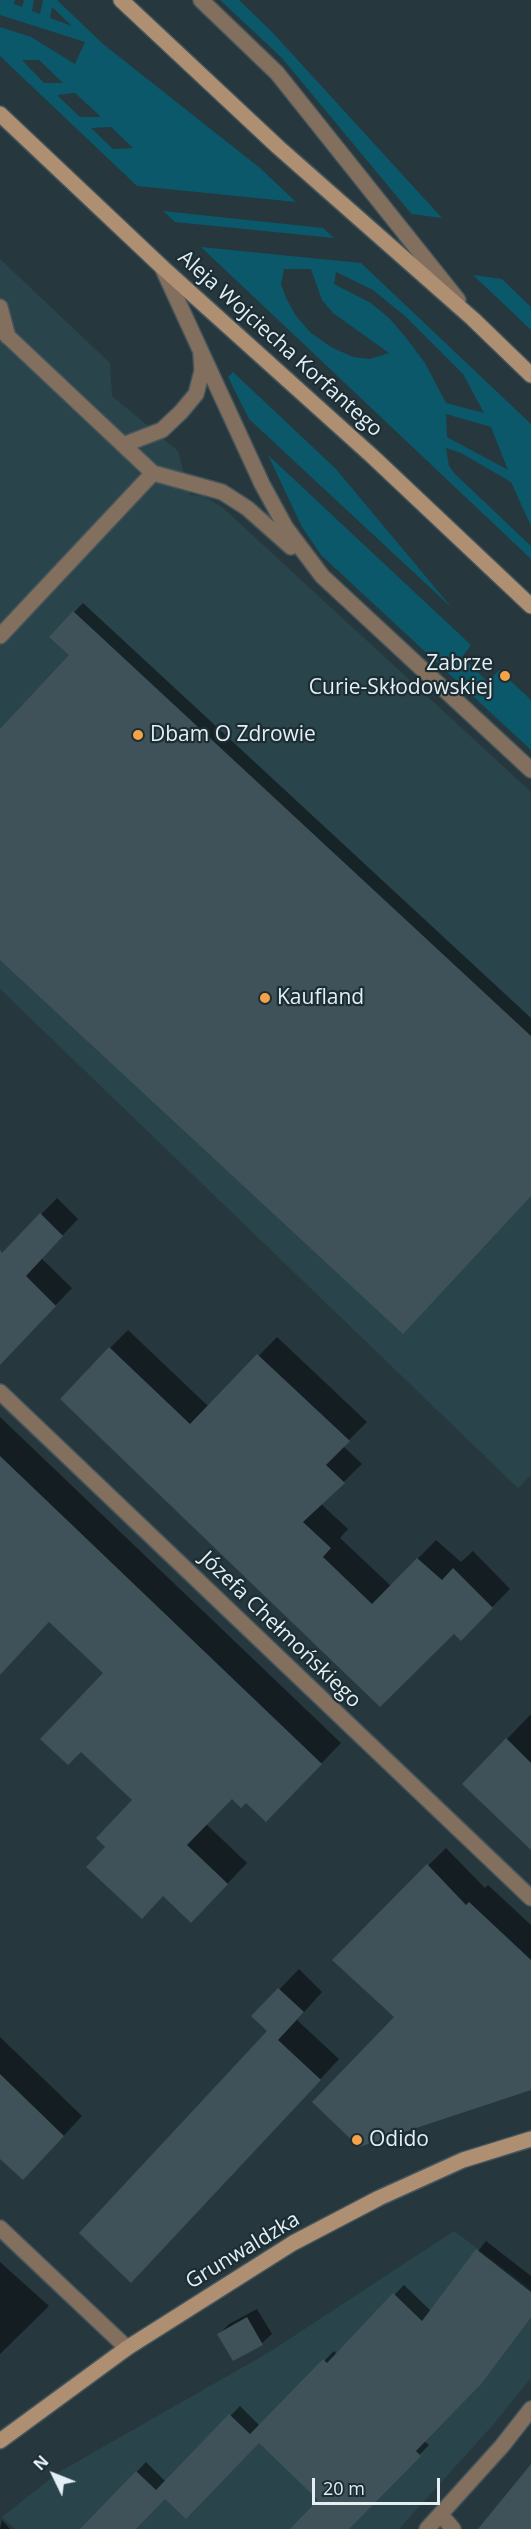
<!DOCTYPE html>
<meta charset="utf-8">
<style>
body{margin:0}
#map{position:relative;width:531px;height:2529px;overflow:hidden;background:#26383e;font-family:"Open Sans",sans-serif}
canvas{display:block}
.north{position:absolute;left:24px;top:2445px;width:60px;height:60px;-webkit-text-stroke:4px #1c2e34;paint-order:stroke;rotate:313deg;font-size:16px;font-weight:700;line-height:24px;text-align:center;color:#e4eff3}
.north::after{content:'';display:block;margin:auto;width:21px;height:27px;background:#e4eff3;clip-path:polygon(50% 0,100% 100%,50% 72%,0 100%)}
.scale{position:absolute;left:312px;top:2478px;width:128px;height:27px;box-sizing:border-box;border:3px solid #e4eff3;border-top:0;padding-left:8px;font-size:18px;line-height:21px;white-space:nowrap;color:#e4eff3;-webkit-text-stroke:4px #1c2e34;paint-order:stroke}
</style>
<div id="map">
<canvas width="531" height="2529"></canvas>
<div class="north">N</div>
<div class="scale">20 m</div>
</div>
<script>
const ctx = document.querySelector('canvas').getContext('2d');
ctx.lineJoin = 'round';
function fillPath(path, color) { ctx.fillStyle = color; ctx.fill(path, 'evenodd'); }
const toPath = rows => new Path2D(rows.map(r => 'M' + r).join(''));
function stroke(path, color, width, dash) { ctx.strokeStyle = color; ctx.lineWidth = width; ctx.lineCap = dash ? 'butt' : 'round'; ctx.setLineDash(dash || []); ctx.stroke(path); }
function write(font, color, halo, rows, align = 'center') {
  ctx.font = font + ' "Open Sans",sans-serif'; ctx.lineWidth = 4.5; ctx.setLineDash([]); ctx.textBaseline = 'middle'; ctx.strokeStyle = halo; ctx.fillStyle = color; for (const [text, x, y, turn = 0] of rows) {
    ctx.save(); ctx.translate(x, y); ctx.rotate((+turn || 0) * Math.PI / 180); ctx.textAlign = isNaN(turn) ? turn : align; if (halo) ctx.strokeText(text, 0, 0); ctx.fillText(text, 0, 0); ctx.restore();
  }
}
fillPath(toPath([
 [0,259,110,363,112,396,178,451,190,495,203,496,222,507,531,792,531,1475,518,1488,0,989],
 [454,2231,531,2288,531,2378,492,2426,399,2529,15,2529,2,2517,59,2472,268,2353]
]), '#2a444c');
fillPath(toPath([
 [0,0,15,0,14,4,22,7,24,0,34,0,32,11,40,14,43,0,57,0,103,44,260,168,296,202,137,186,0,56,0,27,31,37,75,64,85,42,0,15],
 [52,7,72,26,50,18],
 [22,60,39,60,63,83,44,83],
 [75,93,100,116,100,117,80,117,57,95],
 [111,127,133,148,113,149,91,128],
 [220,0,239,0,273,33,442,218,412,214,409,211,281,57],
 [163,211,323,228,334,238,175,222],
 [201,247,361,263,531,424,531,526,511,482,461,453,446,448,449,466,454,473,531,546,531,559],
 [284,269,311,269,322,300,333,313,389,353,370,359,353,357,331,347,311,333,296,316,286,298,281,284],
 [336,272,373,290,405,316,463,374,484,413,446,403,425,363,407,339,390,319,371,303,334,284],
 [446,414,491,427,508,470,447,437],
 [473,275,502,279,531,307,531,330],
 [233,372,336,469,452,608,249,419,228,377],
 [268,455,471,645,462,657,488,682,499,670,531,700,531,750,321,555,302,527]
]), '#0a586a');
fillPath(toPath([
 [83,603,531,1018,531,1195,0,958,0,731,71,654,74,612],
 [57,1198,78,1219,41,1258,72,1288,28,1334,0,1339,0,1257],
 [128,1330,209,1407,277,1337,367,1422,343,1446,362,1464,321,1504,348,1529,340,1538,391,1586,436,1540,461,1562,473,1551,510,1589,461,1639,454,1632,380,1705,110,1348],
 [0,1417,341,1743,286,1800,246,1801,232,1798,206,1824,247,1863,211,1901,164,1894,107,1847,134,1800,105,1672,50,1621,0,1673],
 [531,1714,531,1832,464,1784],
 [446,1848,485,1888,488,1885,531,1925,531,2090,396,2017,334,1959],
 [299,1969,322,1992,297,2020,339,2059,151,2261,269,2030,254,2016],
 [0,2037,82,2116,42,2159,0,2157],
 [486,2241,531,2276,531,2318,491,2371,424,2441,429,2445,347,2529,292,2529,320,2499,259,2441,165,2497,134,2529,82,2529,146,2462,166,2482,240,2406,260,2426,334,2351,337,2354,404,2285,431,2311],
 [0,2262,49,2306,0,2354],
 [257,2309,272,2334,262,2343,234,2359,219,2334,229,2324],
 [2,2520,10,2529,0,2529]
]), '#0007');
fillPath(toPath([
 [73,611,531,1036,531,1196,403,1334,0,960,0,729,69,655,49,637],
 [40,1213,63,1236,26,1276,56,1306,0,1365,0,1250,2,1253],
 [109,1347,190,1424,257,1354,350,1441,326,1465,345,1483,303,1522,331,1548,323,1557,372,1604,417,1558,442,1580,453,1568,493,1608,461,1641,454,1634,380,1707,60,1399],
 [0,1456,322,1764,266,1822,246,1803,241,1808,232,1799,187,1845,228,1884,191,1923,163,1896,142,1919,86,1867,105,1847,96,1838,132,1800,81,1752,68,1765,40,1739,103,1673,49,1622,0,1675],
 [506,1738,531,1763,531,1850,462,1784],
 [427,1864,466,1905,469,1902,531,1960,531,2090,359,2147,312,2102,394,2017,332,1960],
 [278,1988,304,2012,278,2040,321,2080,131,2283,79,2233,267,2031,251,2016],
 [0,2074,64,2136,23,2180,0,2159],
 [476,2249,531,2292,531,2318,482,2383,416,2451,421,2456,349,2529,290,2529,318,2500,259,2443,186,2519,165,2499,136,2529,80,2529,136,2471,156,2490,229,2414,250,2434,323,2359,327,2363,393,2293,422,2321],
 [247,2317,263,2345,233,2361,217,2334],
 [531,2464,531,2529,478,2529]
]), '#3f5259');
const lane = toPath([
 [162,267,262,484,286,528,322,576,531,770],
 [0,307,8,337],
 [0,329,153,473,222,492,247,508,291,547],
 [123,445,162,430,181,412,196,394,202,371,201,354],
 [0,636,153,473],
 [441,2515,453,2529]
]);
const street = toPath([
 [201,0,277,73,458,300],
 [0,1392,531,1898],
 [0,2228,127,2348],
 [427,2529,502,2446,531,2409]
]);
const secondary = toPath([
 [121,0,278,147,473,319,531,375],
 [0,114,162,267,372,456,531,606],
 [0,2441,127,2348,293,2243,379,2198,463,2160,531,2139]
]);
stroke(lane, '#44555b', 18);
stroke(street, '#44555b', 18);
stroke(secondary, '#44555b', 18);
stroke(lane, '#836f5d', 15);
stroke(street, '#836f5d', 15);
stroke(secondary, '#ae8f72', 15);
for (const [x, y, r, color] of [
 [505,676,6,"#f6a247"],
 [138,735,6,"#f6a247"],
 [265,998,6,"#f6a247"],
 [357,2140,6,"#f6a247"]
]) { const dot = new Path2D(); dot.arc(x, y, r, 0, 2 * Math.PI); ctx.fillStyle = color; ctx.fill(dot); stroke(dot, '#1c2e34', 2); }
write('21px', '#e4eff3', '#1c2e34', [
 ["Aleja Wojciecha Korfantego",280,344,42],
 ["Józefa Chełmońskiego",280,1630,44],
 ["Grunwaldzka",243,2251,-31]
]);
write('21px', '#e4eff3', '#1c2e34', [
 ["Zabrze",493,664,"right"],
 ["Curie-Skłodowskiej",493,688,"right"],
 ["Dbam O Zdrowie",150,735],
 ["Kaufland",277,998],
 ["Odido",369,2140]
], 'left');
</script>
